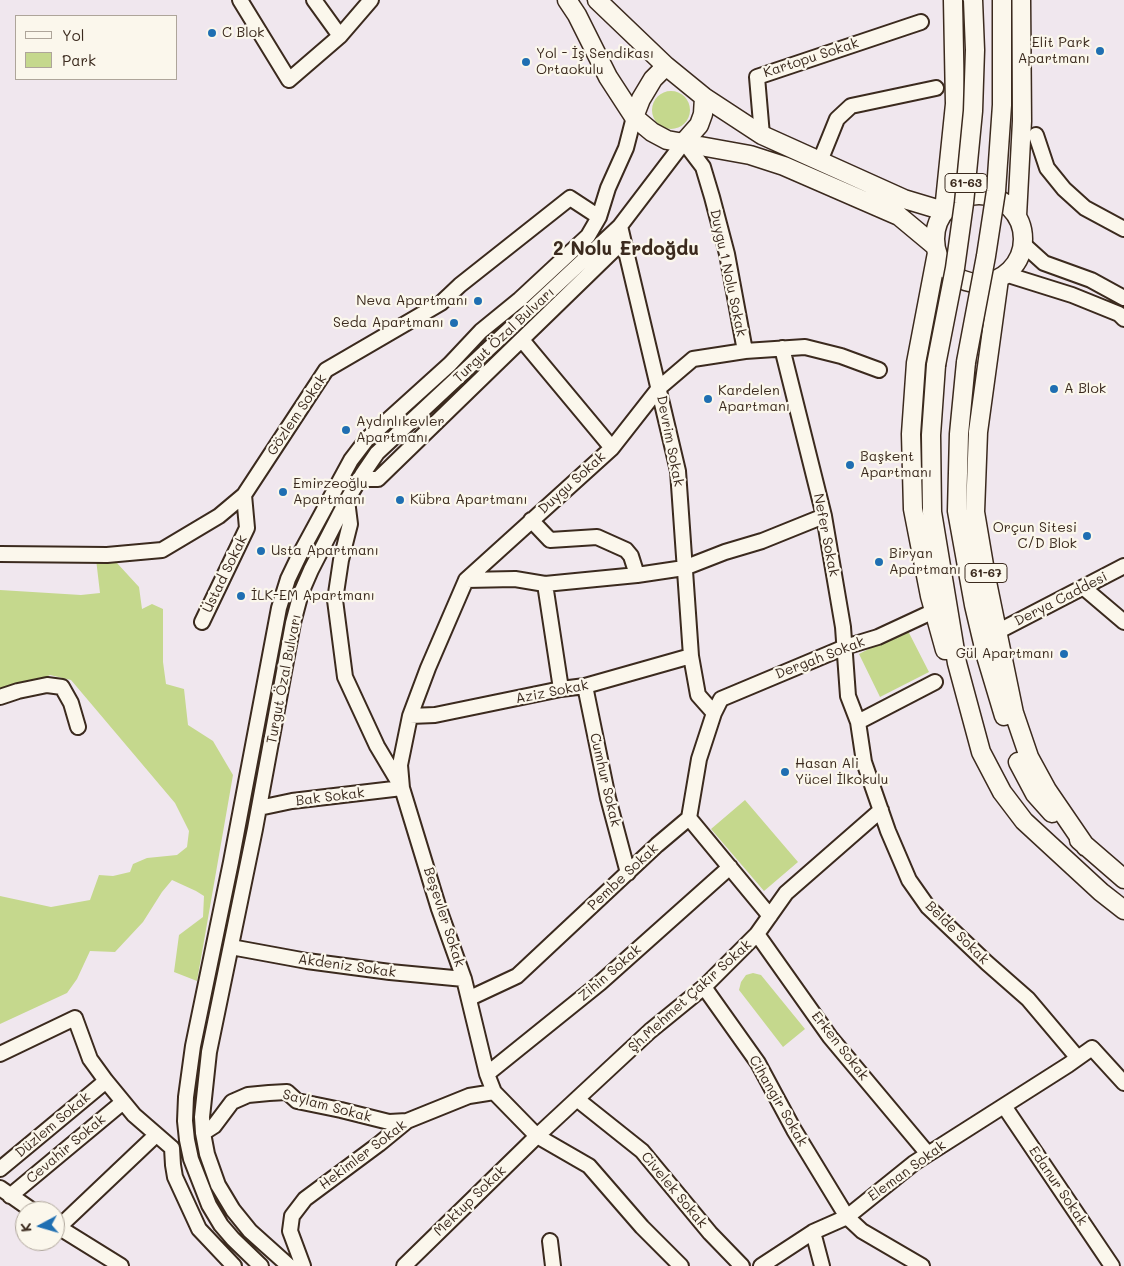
<!DOCTYPE html>
<meta charset="utf-8">
<style>
body{margin:0}
#map{position:relative;width:1124px;height:1266px;overflow:hidden;background:#f0e7ee;font-family:Mali,sans-serif}
canvas{display:block}
.legend{position:absolute;left:15px;top:15px;width:162px;height:65px;box-sizing:border-box;background:#fbf7ec;border:1px solid #aea59a;margin:0;padding:6px 9px;list-style:none;font-size:15px;color:#3b2a1e}
.legend li{display:flex;align-items:center;gap:10px;height:25px}
.legend b{width:25px;border:1px solid #aea59a}
.north{position:absolute;left:15px;top:1201px;width:50px;height:50px;box-sizing:border-box;background:#fbf7ec;border:1px solid #aea59a;border-radius:50%;rotate:264deg;font-size:14px;font-weight:700;line-height:20px;text-align:center;color:#3b2a1e}
.north::after{content:'';display:block;margin:auto;width:18px;height:22px;background:#1f6fb2;clip-path:polygon(50% 0,100% 100%,50% 72%,0 100%)}
</style>
<div id="map">
<canvas width="1124" height="1266"></canvas>
<ul class="legend">
<li><b style="height:6px;background:#fbf7ec"></b>Yol</li>
<li><b style="height:14px;background:#c5d88d"></b>Park</li>
</ul>
<div class="north">K</div>
</div>
<script>
const ctx = document.querySelector('canvas').getContext('2d');
ctx.lineJoin = 'round';
function fillPath(path, color) { ctx.fillStyle = color; ctx.fill(path, 'evenodd'); }
const toPath = rows => new Path2D(rows.map(r => 'M' + r).join(''));
function stroke(path, color, width, dash) { ctx.strokeStyle = color; ctx.lineWidth = width; ctx.lineCap = dash ? 'butt' : 'round'; ctx.setLineDash(dash || []); ctx.stroke(path); }
function write(font, color, halo, rows, align = 'center') {
  ctx.font = font + ' Mali,sans-serif'; ctx.lineWidth = 4.5; ctx.setLineDash([]); ctx.textBaseline = 'middle'; ctx.strokeStyle = halo; ctx.fillStyle = color; for (const [text, x, y, turn = 0] of rows) {
    ctx.save(); ctx.translate(x, y); ctx.rotate((+turn || 0) * Math.PI / 180); ctx.textAlign = isNaN(turn) ? turn : align; if (halo) ctx.strokeText(text, 0, 0); ctx.fillText(text, 0, 0); ctx.restore();
  }
}
fillPath(toPath([
 '652 110a19 19 0 1 1 38 0a19 19 0 1 1-38 0Z',
 [96,559,117,563,139,587,142,609,152,604,163,609,163,662,166,684,184,689,188,725,213,741,233,775,197,981,174,972,179,935,203,917,204,896,196,891,172,880,162,892,143,922,115,952,90,951,77,979,67,993,0,1024,0,896,51,907,90,900,99,875,113,876,130,872,133,864,147,858,177,855,187,847,189,831,175,803,71,680,50,675,38,681,0,692,0,590,81,595,100,593],
 [907,629,929,672,880,697,859,654],
 [745,800,798,862,764,891,711,829],
 [753,973,761,975,805,1029,783,1047,739,990,741,982,746,975]
]), '#c5d88d');
const minor = toPath([
 [240,0,289,80,340,36,371,0],
 [314,0,340,36],
 [762,135,757,77,921,22],
 [1036,135,1047,168,1064,189,1085,208,1124,229],
 [820,161,837,119,851,106,936,88],
 [620,226,678,471,691,656,698,695,714,713],
 [1023,244,1044,263,1091,280,1124,298],
 [1005,274,1072,295,1119,314,1124,319],
 [522,340,612,448],
 [782,348,824,516,843,627,848,696,858,722,864,762,888,831,909,880,928,907,987,963,1028,999,1077,1057],
 [359,479,378,479,623,241],
 [347,500,350,524,341,560,335,600,345,677,377,746,402,788,439,909,464,979,487,1074,494,1092,537,1136,589,1166,642,1227,681,1266],
 [531,520,550,540,597,537,626,550,631,556,637,575],
 [0,554,107,555,162,550,219,516,244,495,326,370,441,303,460,285,570,198,599,217],
 [466,580,515,579,545,584,637,575,684,568,725,552,762,541,824,516],
 [545,584,561,689],
 [1084,588,1124,622],
 [202,622,247,528,244,495],
 [997,632,1124,566],
 [585,686,608,798,628,873],
 [0,697,18,691,47,685,62,687,71,703,78,727],
 [410,716,435,715,561,689,585,686,691,656],
 [858,722,935,682],
 [259,808,292,801,402,788,400,765,410,716,428,668,466,580,612,448,659,388,693,359,745,351,805,347,841,356,879,370],
 [689,818,770,916],
 [757,934,830,1037,928,1154],
 [231,947,307,961,390,972,464,979],
 [704,987,758,1063,794,1130,847,1217,862,1231,922,1266],
 [470,998,517,976,657,845,689,818,699,759,714,713,721,699,845,647,878,637,934,611],
 [0,1054,75,1018,90,1059,106,1081,134,1115,172,1148],
 [487,1074,600,983,730,867],
 [578,1100,642,1151,710,1233,742,1266],
 [1004,1106,1112,1266],
 [203,1133,214,1126,232,1102,248,1095,269,1093,287,1092,297,1101,341,1110,389,1122,407,1121],
 [172,1148,173,1165,175,1177,199,1229,234,1266],
 [0,1169,106,1081],
 [0,1188,33,1211],
 [10,1196,123,1102],
 [55,1225,121,1266],
 [59,1227,156,1135],
 [813,1232,822,1266],
 [550,1241,553,1266],
 [261,1266,233,1239,221,1225,209,1205,191,1159,187,1140,185,1121,186,1097,193,1046,231,862,279,608,288,579,300,554,351,460,367,439,450,364,481,331,519,300,588,236,599,217,608,188,626,148,634,117],
 [289,1266,250,1231,233,1210,218,1185,207,1154,203,1133,202,1117,209,1052,255,829,293,623,301,593,311,570,347,500,362,475,377,453,620,226,684,142,703,167,712,197,727,254,745,351],
 [303,1266,290,1231,292,1216,305,1199,379,1144,407,1121,469,1096,494,1092],
 [404,1266,537,1136,650,1031,704,987,757,934,786,893,881,810],
 [761,1266,813,1232,847,1217,914,1163,1068,1065,1092,1048,1124,1083]
]);
const major = toPath([
 [567,0,577,15,608,77,634,117,652,132,667,140,750,155,784,166,899,216,935,246],
 [597,0,666,66,704,97,762,135,904,199,944,211],
 [634,117,641,99,653,79,666,66],
 [684,142,699,125,703,114,704,97],
 '935 239a44 44 0 1 1 88 0a44 44 0 1 1-88 0Z',
 [944,211,955,104,953,0],
 [1017,216,1022,121,1021,0],
 [937,253,916,363,911,434,913,509,930,596,945,650],
 [999,279,978,432,975,512,986,577,1014,713,1029,757,1047,790,1086,847],
 [966,362,959,434,957,511,974,605,986,656,1004,716],
 [936,365,931,435,932,512,957,663,981,752,1002,792,1024,821,1101,892,1124,910],
 [1018,762,1035,794,1052,813],
 [1079,840,1124,879]
]);
stroke(minor, '#3b2a1e', 18);
stroke(major, '#3b2a1e', 21);
stroke(minor, '#fbf7ec', 14);
stroke(major, '#fbf7ec', 18);
const majorBridge = toPath([
 [966,362,986,256,996,191,1002,105,1002,0],
 [936,365,955,268,964,203,973,111,975,50,973,0]
]);
stroke(majorBridge, '#3b2a1e', 21, []);
stroke(majorBridge, '#fbf7ec', 18);
for (const [x, y, r, color] of [
 [212,33,5,"#1f6fb2"],
 [1100,51,5,"#1f6fb2"],
 [526,62,5,"#1f6fb2"],
 [478,301,5,"#1f6fb2"],
 [454,323,5,"#1f6fb2"],
 [1054,389,5,"#1f6fb2"],
 [708,399,5,"#1f6fb2"],
 [346,430,5,"#1f6fb2"],
 [850,465,5,"#1f6fb2"],
 [283,492,5,"#1f6fb2"],
 [400,500,5,"#1f6fb2"],
 [1087,536,5,"#1f6fb2"],
 [261,551,5,"#1f6fb2"],
 [879,562,5,"#1f6fb2"],
 [241,596,5,"#1f6fb2"],
 [1064,654,5,"#1f6fb2"],
 [785,772,5,"#1f6fb2"]
]) { const dot = new Path2D(); dot.arc(x, y, r, 0, 2 * Math.PI); ctx.fillStyle = color; ctx.fill(dot); stroke(dot, '#fbf7ec', 2); }
for (const [x, y, w] of [
 [966,183,42],
 [986,573,42]
]) { const box = new Path2D(); box.roundRect(x - w / 2, y - 9.5, w, 19, 4); ctx.fillStyle = '#fbf7ec'; ctx.fill(box); stroke(box, '#3b2a1e', 1); }
write('bold 12px', '#3b2a1e', null, [
 ["61-63",966,183],
 ["61-67",986,573]
]);
write('14px', '#3b2a1e', '#fbf7ec', [
 ["C Blok",222,33],
 ["Elit Park",1090,43,"right"],
 ["Apartmanı",1090,59,"right"],
 ["Yol - İş Sendikası",536,54],
 ["Ortaokulu",536,70],
 ["Neva Apartmanı",468,301,"right"],
 ["Seda Apartmanı",444,323,"right"],
 ["A Blok",1064,389],
 ["Kardelen",718,391],
 ["Apartmanı",718,407],
 ["Aydınlıkevler",356,422],
 ["Apartmanı",356,438],
 ["Başkent",860,457],
 ["Apartmanı",860,473],
 ["Emirzeoğlu",293,484],
 ["Apartmanı",293,500],
 ["Kübra Apartmanı",410,500],
 ["Orçun Sitesi",1077,528,"right"],
 ["C/D Blok",1077,544,"right"],
 ["Usta Apartmanı",271,551],
 ["Biryan",889,554],
 ["Apartmanı",889,570],
 ["İLK-EM Apartmanı",251,596],
 ["Gül Apartmanı",1054,654,"right"],
 ["Hasan Ali",795,764],
 ["Yücel İlkokulu",795,780]
], 'left');
write('14px', '#3b2a1e', '#fbf7ec', [
 ["Kartopu Sokak",811,58,-18],
 ["Duygu 1 Nolu Sokak",728,273,78],
 ["Turgut Özal Bulvarı",504,335,-43],
 ["Gözlem Sokak",297,415,-56],
 ["Devrim Sokak",670,441,79],
 ["Duygu Sokak",572,483,-42],
 ["Nefer Sokak",826,535,79],
 ["Üstad Sokak",225,574,-64],
 ["Derya Caddesi",1061,599,-27],
 ["Dergah Sokak",820,658,-21],
 ["Turgut Özal Bulvarı",284,679,-79],
 ["Aziz Sokak",552,692,-11],
 ["Cumhur Sokak",605,780,77],
 ["Bak Sokak",330,797,-7],
 ["Pembe Sokak",623,877,-43],
 ["Beşevler Sokak",444,917,72],
 ["Belde Sokak",957,933,45],
 ["Akdeniz Sokak",347,966,8],
 ["Zihin Sokak",610,973,-41],
 ["Şh.Mehmet Çakır Sokak",690,996,-42],
 ["Erken Sokak",840,1046,52],
 ["Cihangir Sokak",778,1101,60],
 ["Saylam Sokak",327,1106,15],
 ["Düzlem Sokak",53,1125,-40],
 ["Cevahir Sokak",66,1149,-40],
 ["Hekimler Sokak",363,1155,-37],
 ["Eleman Sokak",907,1171,-36],
 ["Edanur Sokak",1058,1186,56],
 ["Civelek Sokak",674,1190,50],
 ["Mektup Sokak",470,1201,-44]
]);
write('bold 19px', '#3b2a1e', '#fbf7ec', [
 ["2 Nolu Erdoğdu",626,249]
]);
</script>
